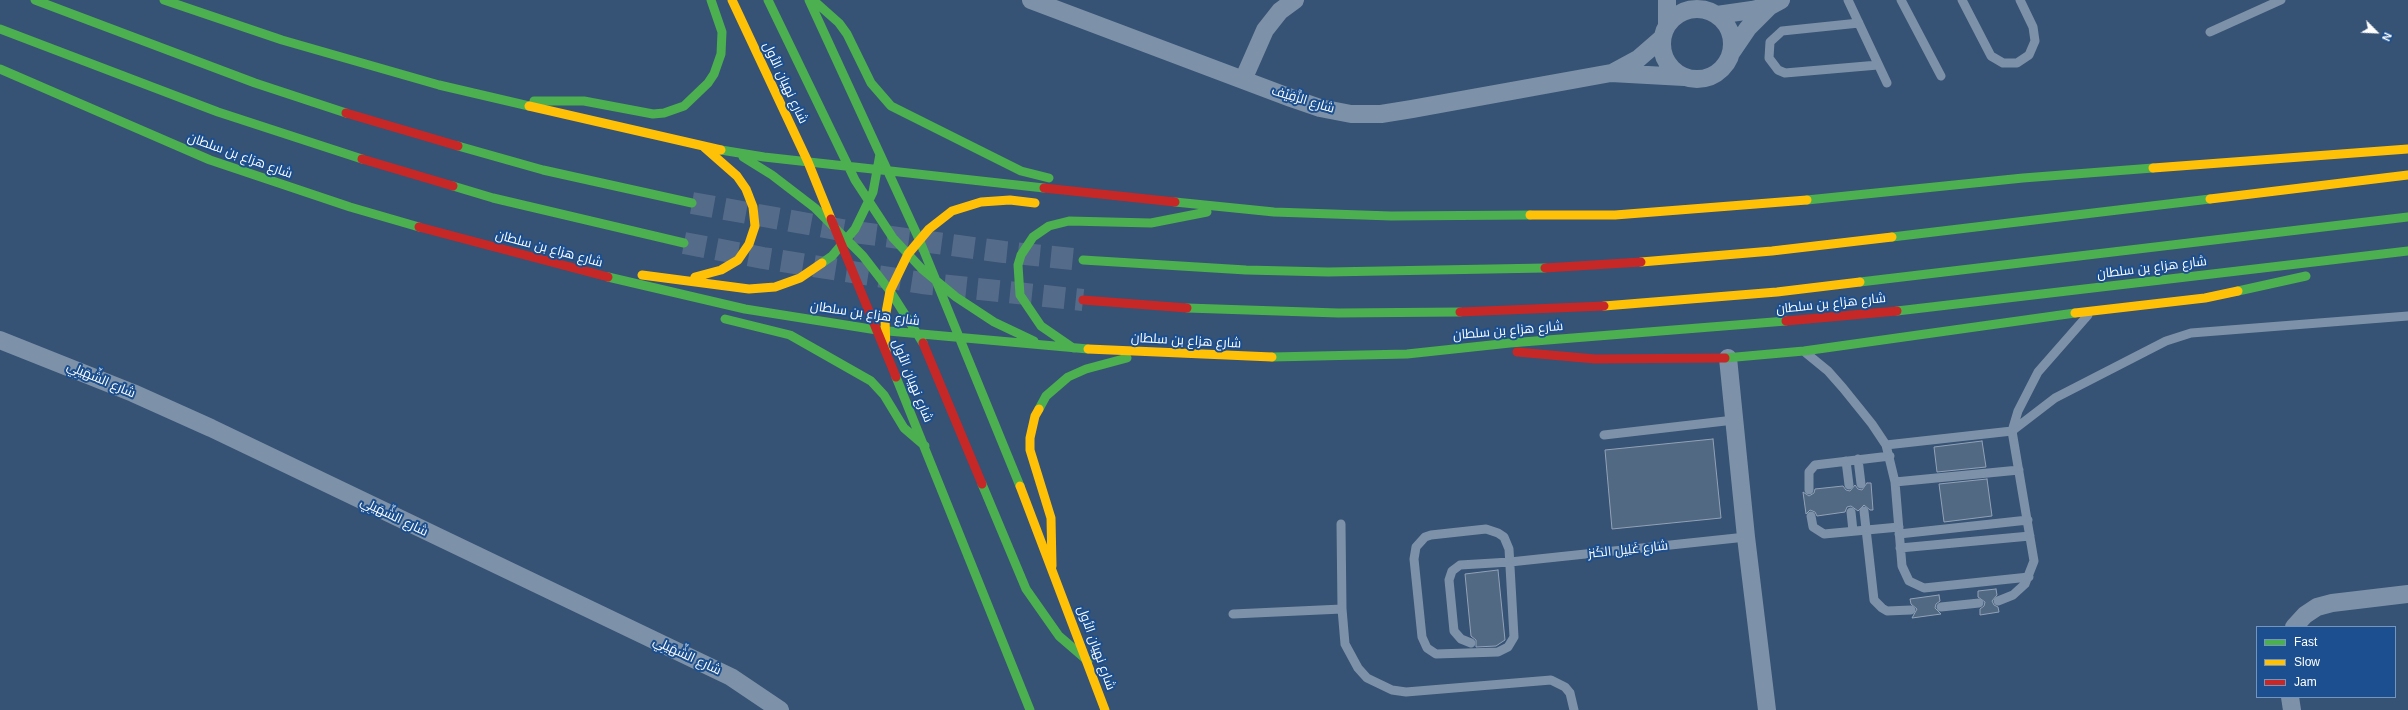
<!DOCTYPE html>
<meta charset="utf-8">
<style>
body{margin:0}
#map{position:relative;width:2408px;height:710px;overflow:hidden;background:#365274;font-family:Helvetica,sans-serif}
canvas{display:block}
.legend{position:absolute;left:2256px;top:626px;width:140px;height:72px;box-sizing:border-box;background:#1b4f8f;border:1px solid #7695bc;margin:0;padding:5px 7px;list-style:none;font-size:12px;color:#fff}
.legend li{display:flex;align-items:center;gap:8px;height:20px}
.legend b{width:20px;border:1px solid #7695bc}
.north{position:absolute;left:2356px;top:12px;width:40px;height:40px;-webkit-text-stroke:3px #1b4f8f;paint-order:stroke;rotate:114deg;font-size:11px;font-weight:700;line-height:16px;text-align:center;color:#fff}
.north::after{content:'';display:block;margin:auto;width:14px;height:18px;background:#fff;clip-path:polygon(50% 0,100% 100%,50% 72%,0 100%)}
</style>
<div id="map">
<canvas width="2408" height="710"></canvas>
<ul class="legend">
<li><b style="height:5px;background:#4caf50"></b>Fast</li>
<li><b style="height:5px;background:#ffc107"></b>Slow</li>
<li><b style="height:5px;background:#c62828"></b>Jam</li>
</ul>
<div class="north">N</div>
</div>
<script>
const ctx = document.querySelector('canvas').getContext('2d');
ctx.lineJoin = 'round';
function fillPath(path, color) { ctx.fillStyle = color; ctx.fill(path, 'evenodd'); }
const toPath = rows => new Path2D(rows.map(r => 'M' + r).join(''));
function stroke(path, color, width, dash) { ctx.strokeStyle = color; ctx.lineWidth = width; ctx.lineCap = dash ? 'butt' : 'round'; ctx.setLineDash(dash || []); ctx.stroke(path); }
function write(font, color, halo, rows, align = 'center') {
  ctx.font = font + ' Helvetica,Cairo,sans-serif'; ctx.lineWidth = 4; ctx.setLineDash([]); ctx.textBaseline = 'middle'; ctx.strokeStyle = halo; ctx.fillStyle = color; for (const [text, x, y, turn = 0] of rows) {
    ctx.save(); ctx.translate(x, y); ctx.rotate((+turn || 0) * Math.PI / 180); ctx.textAlign = isNaN(turn) ? turn : align; if (halo) ctx.strokeText(text, 0, 0); ctx.fillText(text, 0, 0); ctx.restore();
  }
}
const building = toPath([
 [1713,439,1721,518,1612,529,1605,450,1713,439],
 [1982,441,1986,467,1937,472,1934,447,1982,441],
 [1987,479,1992,516,1944,522,1939,484,1987,479],
 [1867,483,1871,483,1873,510,1870,510,1864,505,1858,511,1851,506,1847,507,1845,512,1817,516,1815,512,1810,510,1806,514,1803,492,1809,496,1814,493,1815,489,1843,486,1846,490,1850,491,1855,485,1858,489,1862,490,1867,483],
 [1498,570,1505,640,1496,646,1476,647,1476,640,1471,636,1465,574,1498,570],
 [1996,589,1997,595,1992,601,1994,605,1998,607,1999,612,1980,615,1980,609,1984,606,1985,602,1978,597,1978,591,1996,589],
 [1939,595,1940,601,1936,604,1935,608,1941,614,1912,618,1917,609,1911,604,1910,599,1939,595]
]);
fillPath(building, '#526984');
stroke(building, '#92a2b6', 1);
stroke(toPath([
 [692,203,847,231,1004,252,1083,260],
 [684,243,763,258,922,283,1083,300]
]), '#546c89', 22, [22, 11]);
stroke(toPath([
 [1848,0,1887,83],
 [1901,0,1941,76],
 [1962,0,1991,56,2003,63,2017,63,2029,55,2035,41,2033,27,2020,0],
 [1859,23,1782,31,1770,42,1769,58,1778,70,1785,73,1878,65],
 [2210,32,2281,0],
 [1806,353,1828,371,1843,388,1872,424,1886,445,1895,482,1902,566,1909,581,1924,588,2029,577],
 [1604,435,1734,420],
 [1886,445,2012,431,2055,398,2166,341,2191,333,2408,316],
 [1858,459,1861,484],
 [1846,461,1849,485],
 [1895,482,2019,470],
 [1809,490,1809,472,1815,465,1890,456],
 [1864,511,1874,600,1882,608,1887,611,1911,610],
 [1851,512,1853,531],
 [1811,516,1813,527,1824,534,1899,527],
 [1341,524,1342,609,1345,644,1358,668,1367,678,1392,690,1406,692,1551,680,1565,687,1570,693,1574,710],
 [1486,529,1498,533,1504,537,1509,549,1514,637,1508,647,1498,652,1436,654,1427,648,1422,637,1414,559,1416,547,1425,537,1431,535,1486,529],
 [1899,534,2028,520],
 [1900,548,2030,536],
 [1998,601,2013,595,2025,584,2034,561,2012,431,2018,411,2038,372,2088,315],
 [1941,607,1979,603],
 [1233,614,1342,609],
 [1471,643,1461,639,1454,631,1449,580,1452,571,1460,565,1510,562,1746,537]
]), '#7d92a8', 9);
stroke(toPath([
 [1031,0,1291,98,1320,108,1351,114,1381,114,1412,109,1611,73,1684,77],
 [1667,0,1667,25],
 '1662 44a35 35 0 1 1 70 0a35 35 0 1 1-70 0Z',
 [1717,15,1752,10,1770,6,1781,0],
 [1731,53,1748,28,1770,6],
 [1614,72,1638,59,1661,39],
 [1243,80,1265,30,1280,11,1295,0],
 [0,340,133,393,211,428,731,677,780,710],
 [1728,358,1746,537,1767,710],
 [2294,627,2305,615,2317,607,2332,603,2408,594],
 [2290,697,2292,710]
]), '#7d92a8', 18);
stroke(toPath([
 [35,0,255,83,346,113],
 [164,0,282,40,439,85,529,106],
 [768,0,855,180,893,238,922,269,956,297,994,322,1034,341],
 [809,0,919,239,1020,486],
 [813,0,839,23,847,34,871,83,891,106,1021,171,1049,178],
 [0,29,218,112,362,159],
 [0,69,210,160,350,207,419,227],
 [534,101,584,101,653,114,664,113,684,106,708,83,714,74,721,54,722,32,711,0],
 [458,146,543,170,692,203],
 [721,150,764,157,1044,188],
 [743,157,772,175,815,208,863,256,890,291,923,343],
 [453,186,493,198,684,243],
 [1807,200,2023,178,2153,168],
 [1175,202,1274,212,1391,216,1530,215],
 [1892,237,2210,199],
 [1083,260,1246,270,1328,272,1545,268],
 [822,263,832,256,855,229,873,192,880,154],
 [608,277,745,309,877,330,1088,349],
 [1860,282,2408,217],
 [2238,291,2306,276],
 [1187,308,1338,313,1460,312],
 [1897,311,2408,251],
 [725,319,790,335,871,381,884,395,904,428,925,446],
 [1073,348,1041,326,1020,295,1018,265,1021,255,1033,237,1049,226,1069,221,1151,223,1207,212],
 [1272,357,1407,354,1510,343,1786,321],
 [1725,358,1804,351,2075,313],
 [896,377,1030,710],
 [1039,409,1046,396,1068,377,1086,369,1127,358],
 [982,484,1026,589,1059,636,1088,661]
]), '#4caf50', 9);
stroke(toPath([
 [732,0,808,162,831,219],
 [529,106,721,150],
 [2153,168,2408,149],
 [2210,199,2408,175],
 [1530,215,1615,215,1807,200],
 [1641,262,1772,251,1892,237],
 [642,275,749,289,775,287,800,278,822,263],
 [695,277,721,270,738,260,749,244,755,226,753,207,746,189,737,176,704,147],
 [1604,306,1777,292,1860,282],
 [2075,313,2205,298,2238,291],
 [1088,349,1272,357],
 [886,351,885,318,890,291,908,254,929,229,952,211,981,202,1010,200,1035,203],
 [1039,409,1035,416,1030,438,1030,450,1051,518,1052,566],
 [1020,486,1105,710]
]), '#ffc107', 9);
stroke(toPath([
 [346,113,458,146],
 [362,159,453,186],
 [1044,188,1175,202],
 [831,219,896,377],
 [419,227,608,277],
 [1545,268,1641,262],
 [1083,300,1187,308],
 [1460,312,1604,306],
 [1786,321,1897,311],
 [923,343,982,484],
 [1517,352,1595,359,1725,358]
]), '#c62828', 9);
write('13px', '#fff', '#1b4f8f', [
 ["شارع نهيان الأول",785,83,65],
 ["شارع الزَّفِيْف",1303,100,17],
 ["شارع هزاع بن سلطان",240,156,20],
 ["شارع هزاع بن سلطان",549,249,15],
 ["شارع هزاع بن سلطان",2152,268,-7],
 ["شارع هزاع بن سلطان",1831,304,-6],
 ["شارع هزاع بن سلطان",865,314,8],
 ["شارع هزاع بن سلطان",1508,331,-5],
 ["شارع هزاع بن سلطان",1186,341,3],
 ["شارع الشِّهَيلِي",101,380,23],
 ["شارع نهيان الأول",912,381,68],
 ["شارع الشِّهَيلِي",394,517,26],
 ["شارع غَلِيل الكَنز",1628,550,-6],
 ["شارع نهيان الأول",1096,648,70],
 ["شارع الشِّهَيلِي",687,656,25]
]);
</script>
